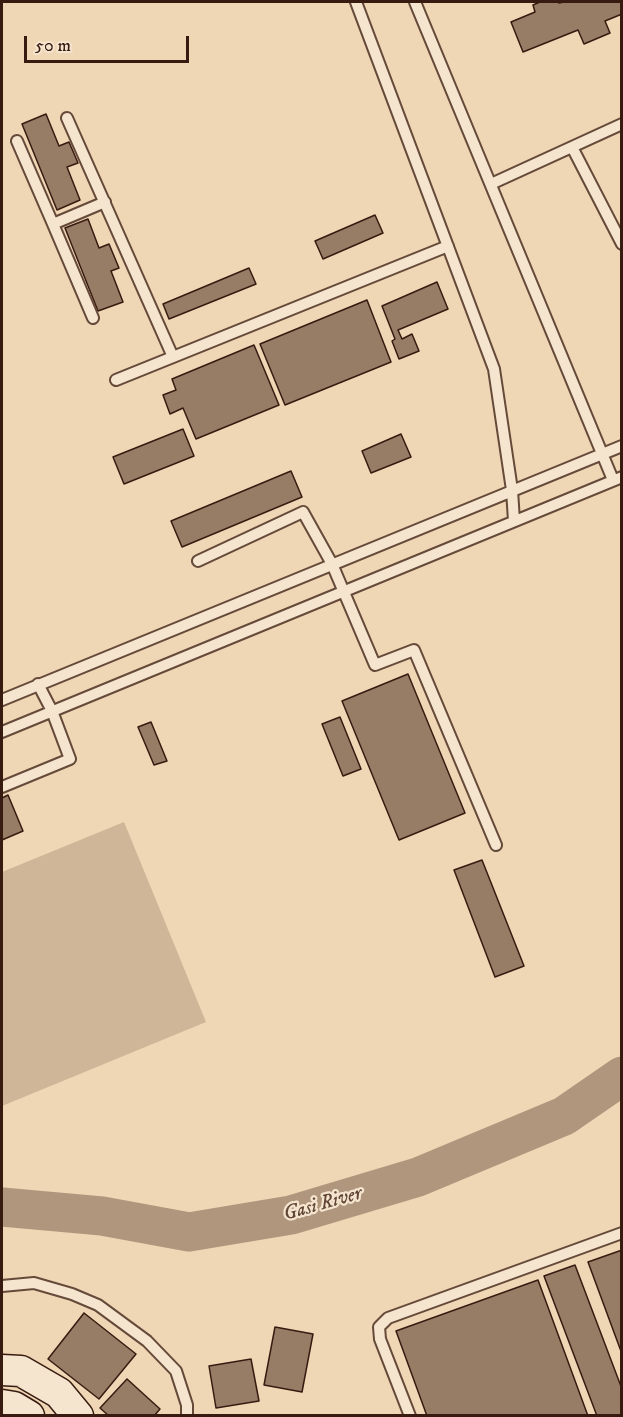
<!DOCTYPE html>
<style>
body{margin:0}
#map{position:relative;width:623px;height:1417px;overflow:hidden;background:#efd6b4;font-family:"IM FELL DW Pica",serif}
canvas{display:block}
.frame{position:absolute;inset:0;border:3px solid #371b11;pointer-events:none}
.scale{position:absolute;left:24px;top:36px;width:165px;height:27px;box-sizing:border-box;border:3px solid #371b11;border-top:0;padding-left:8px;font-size:18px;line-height:21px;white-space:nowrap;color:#371b11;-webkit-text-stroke:4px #f5e4ce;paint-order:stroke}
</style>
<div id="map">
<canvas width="623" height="1417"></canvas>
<div class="frame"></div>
<div class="scale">50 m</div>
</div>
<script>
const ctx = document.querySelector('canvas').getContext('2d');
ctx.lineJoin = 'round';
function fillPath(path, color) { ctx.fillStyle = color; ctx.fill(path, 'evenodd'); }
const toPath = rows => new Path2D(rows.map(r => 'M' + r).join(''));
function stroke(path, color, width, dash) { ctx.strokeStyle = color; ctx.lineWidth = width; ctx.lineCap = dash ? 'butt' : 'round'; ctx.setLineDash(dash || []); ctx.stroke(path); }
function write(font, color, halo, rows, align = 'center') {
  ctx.font = font + ' "IM FELL DW Pica",serif'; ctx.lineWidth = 4.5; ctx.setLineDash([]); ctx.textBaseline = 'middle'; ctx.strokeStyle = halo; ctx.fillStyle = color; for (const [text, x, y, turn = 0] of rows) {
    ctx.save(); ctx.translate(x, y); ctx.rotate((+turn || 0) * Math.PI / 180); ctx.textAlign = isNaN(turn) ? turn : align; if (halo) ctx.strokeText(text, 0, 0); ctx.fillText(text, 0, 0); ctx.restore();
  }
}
fillPath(toPath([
 [124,822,206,1022,2,1106,2,872]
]), '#d0b698');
stroke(toPath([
 [2,1207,102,1216,189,1232,291,1215,418,1177,564,1116,622,1076]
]), '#b0967d', 39);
const building = toPath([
 [540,2,558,2,559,3,564,2,622,2,622,14,605,21,610,33,584,44,578,30,523,52,511,22,535,12,533,5,540,2],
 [46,114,59,146,69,142,78,163,67,167,80,200,57,210,22,124,46,114],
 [375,215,383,233,323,259,315,241,375,215],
 [88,219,99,248,109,244,119,268,111,271,123,302,98,311,65,228,88,219],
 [249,268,256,284,169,319,163,304,249,268],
 [437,282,448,309,398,330,402,339,412,334,419,351,399,359,392,341,395,339,382,306,437,282],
 [367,300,391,362,285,405,260,344,367,300],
 [254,345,279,405,196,439,183,408,170,414,163,395,176,390,172,379,254,345],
 [183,429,194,456,124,484,113,457,183,429],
 [401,434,411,457,371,473,362,451,401,434],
 [291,471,302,497,182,547,171,521,291,471],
 [408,674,465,813,399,840,342,701,408,674],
 [340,717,361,769,343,776,322,724,340,717],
 [151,722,167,761,154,765,138,727,151,722],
 [8,795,23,831,2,840,2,798,8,795],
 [482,860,524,966,495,977,454,870,482,860],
 [622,1250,622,1354,588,1262,622,1250],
 [575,1265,622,1389,622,1416,597,1416,544,1276,575,1265],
 [538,1280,588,1416,427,1416,396,1331,538,1280],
 [84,1313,136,1354,99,1399,48,1359,84,1313],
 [275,1327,313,1334,302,1392,264,1385,275,1327],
 [251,1359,259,1401,216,1408,209,1366,251,1359],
 [127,1379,160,1409,154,1416,109,1416,100,1408,127,1379]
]);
fillPath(building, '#977c66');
stroke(building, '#371b11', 1.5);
const lane = toPath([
 [356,2,494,369,512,490,514,521],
 [415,2,613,480],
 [67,118,173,357],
 [17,141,53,224],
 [572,147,622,244],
 [491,184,622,124],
 [93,318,53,224,105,202],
 [116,380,448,246],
 [198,561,303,512,332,564,375,665,414,650,496,845],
 [2,700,622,446],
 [2,732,622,477],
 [2,787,70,759,52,711,38,684],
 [2,1286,34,1283,72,1294,98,1305,147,1341,176,1371,187,1405,187,1416],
 [410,1416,380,1339,379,1327,388,1318,622,1233]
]);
const secondary = toPath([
 [2,1370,21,1371,59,1393,78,1416],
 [2,1405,14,1407,29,1416]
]);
stroke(lane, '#654a3a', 14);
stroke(secondary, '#371b11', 33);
stroke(lane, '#f5e4ce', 10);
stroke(secondary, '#f5e4ce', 30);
write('italic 20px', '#614637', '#f5e4ce', [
 ["Gasi River",323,1205,-16]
]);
</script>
